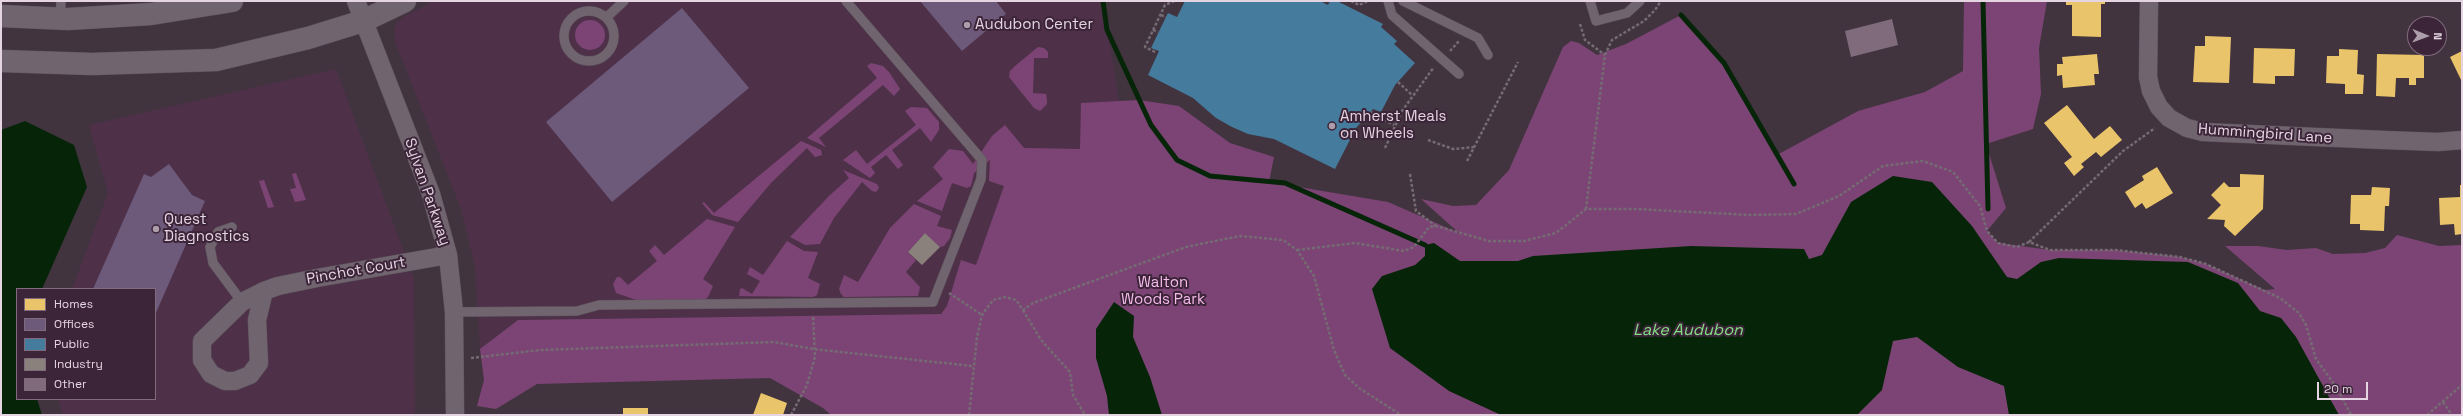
<!DOCTYPE html>
<style>
body{margin:0}
#map{position:relative;width:2463px;height:416px;overflow:hidden;background:#41343f;font-family:"Space Grotesk",sans-serif}
canvas{display:block}
.frame{position:absolute;inset:0;border:2px solid #e5d5e3;pointer-events:none}
.legend{position:absolute;left:16px;top:288px;width:140px;height:112px;box-sizing:border-box;background:#3c2439;border:1px solid #806b7d;margin:0;padding:5px 7px;list-style:none;font-size:12px;color:#e5d5e3}
.legend li{display:flex;align-items:center;gap:8px;height:20px}
.legend b{width:20px;border:1px solid #806b7d}
.north{position:absolute;left:2407px;top:16px;width:40px;height:40px;box-sizing:border-box;background:#3c2439;border:1px solid #806b7d;border-radius:50%;rotate:91deg;font-size:11px;font-weight:700;line-height:16px;text-align:center;color:#e5d5e3}
.north::after{content:'';display:block;margin:auto;width:14px;height:18px;background:#ac9daa;clip-path:polygon(50% 0,100% 100%,50% 72%,0 100%)}
.scale{position:absolute;left:2317px;top:382px;width:51px;height:18px;box-sizing:border-box;border:2px solid #e5d5e3;border-top:0;padding-left:5px;font-size:12px;line-height:14px;white-space:nowrap;color:#e5d5e3;-webkit-text-stroke:3px #3c2439;paint-order:stroke}
</style>
<div id="map">
<canvas width="2463" height="416"></canvas>
<div class="frame"></div>
<ul class="legend">
<li><b style="height:11px;background:#e9c46a"></b>Homes</li>
<li><b style="height:11px;background:#6d597a"></b>Offices</li>
<li><b style="height:11px;background:#457b9d"></b>Public</li>
<li><b style="height:11px;background:#8a817c"></b>Industry</li>
<li><b style="height:11px;background:#7f6b7c"></b>Other</li>
</ul>
<div class="north">N</div>
<div class="scale">20 m</div>
</div>
<script>
const ctx = document.querySelector('canvas').getContext('2d');
ctx.lineJoin = 'round';
function fillPath(path, color) { ctx.fillStyle = color; ctx.fill(path, 'evenodd'); }
const toPath = rows => new Path2D(rows.map(r => 'M' + r).join(''));
function stroke(path, color, width, dash) { ctx.strokeStyle = color; ctx.lineWidth = width; ctx.lineCap = dash ? 'butt' : 'round'; ctx.setLineDash(dash || []); ctx.stroke(path); }
function write(font, color, halo, rows, align = 'center') {
  ctx.font = font + ' "Space Grotesk",sans-serif'; ctx.lineWidth = 4; ctx.setLineDash([]); ctx.textBaseline = 'middle'; ctx.strokeStyle = halo; ctx.fillStyle = color; for (const [text, x, y, turn = 0] of rows) {
    ctx.save(); ctx.translate(x, y); ctx.rotate((+turn || 0) * Math.PI / 180); ctx.textAlign = isNaN(turn) ? turn : align; if (halo) ctx.strokeText(text, 0, 0); ctx.fillText(text, 0, 0); ctx.restore();
  }
}
fillPath(toPath([
 [435,1,1103,1,1130,170,958,314,518,320,480,349,475,267,461,209,396,44,394,32,397,22,405,16],
 [336,69,414,279,415,415,63,415,58,399,155,399,155,289,72,289,108,193,89,125]
]), '#4e3149');
fillPath(toPath([
 [1964,1,2047,1,2039,48,2041,94,2033,129,1986,144,2006,208,1987,231,1998,243,2050,250,2115,250,2180,257,2206,264,2264,290,2275,289,2225,246,2258,246,2287,250,2316,248,2333,254,2365,253,2385,248,2397,235,2439,246,2462,245,2462,415,831,415,823,408,770,378,537,384,496,409,477,406,484,380,480,349,518,320,941,314,947,306,961,260,976,265,1004,186,989,181,990,160,974,173,971,186,967,188,952,183,942,211,917,201,943,179,933,167,949,149,963,151,973,164,992,136,1005,125,1024,148,1080,149,1081,103,1139,100,1179,106,1230,143,1274,157,1269,182,1388,202,1459,233,1421,199,1453,206,1476,205,1509,170,1563,47,1571,41,1579,43,1597,55,1626,44,1681,15,1724,63,1777,155,1858,111,1925,92,1963,71],
 '575 35a15 15 0 1 1 30 0a15 15 0 1 1-30 0Z',
 [1038,47,1044,48,1048,52,1048,58,1034,58,1033,93,1046,94,1047,100,1047,104,1040,111,1034,108,1009,77,1010,71,1015,66],
 [871,63,883,66,889,72,900,89,894,96,883,85,819,138,826,147,807,138,877,78,867,66],
 [911,107,927,108,939,122,939,130,931,142,920,128,892,150,903,165,898,169,886,155,871,167,875,173,870,178,843,160,856,150,867,164,916,125,905,111],
 [801,141,821,150,822,155,815,157,807,148,771,183,738,222,712,215,702,203,704,202,714,213],
 [843,170,877,184,879,188,876,192,872,191,862,182,834,218,820,244,805,245,790,237,829,196,849,178],
 [296,173,306,200,295,202,290,189,296,188,292,174],
 [264,180,274,207,268,208,259,181],
 [914,204,941,216,937,226,952,230,950,238,944,246,940,247,925,233,908,252,916,260,906,272,920,287,918,296,844,297,841,294,839,289,844,275,858,282,890,228],
 [707,219,735,227,703,279,713,286,708,297,705,300,636,300,616,293,613,284,617,277,620,277,628,285,657,261,649,251,655,245,664,255],
 [787,241,804,251,818,252,808,278,820,284,817,295,813,297,739,296,740,289,742,288,752,294,760,281,747,274,750,267,763,275]
]), '#7c4475');
fillPath(toPath([
 [25,121,74,145,87,187,42,289,17,289,17,399,37,399,42,415,1,415,1,130],
 [1893,176,1932,182,1972,226,2007,277,2017,279,2041,262,2059,258,2188,262,2238,283,2260,311,2281,318,2296,337,2339,415,2009,415,2004,386,1958,367,1917,337,1893,341,1882,390,1857,415,1501,415,1449,391,1390,348,1372,289,1382,276,1415,265,1425,256,1425,245,1434,243,1460,261,1518,261,1533,256,1691,246,1804,249,1809,259,1822,255,1851,202],
 [1114,302,1134,316,1133,337,1150,377,1162,415,1109,415,1107,396,1096,358,1096,329]
]), '#062508');
fillPath(toPath([
 [2066,1,2105,1,2105,4,2101,4,2101,37,2072,36,2072,5,2066,5],
 [2205,36,2231,37,2229,83,2193,82,2195,46,2205,46],
 [2254,48,2295,49,2294,76,2275,76,2275,84,2253,83],
 [2339,49,2358,50,2357,74,2364,75,2363,94,2345,94,2345,84,2326,83,2327,56,2339,56],
 [2462,51,2462,82,2450,57],
 [2097,54,2099,74,2094,74,2095,85,2063,88,2062,75,2057,76,2057,64,2063,64,2062,57],
 [2377,54,2424,55,2424,78,2416,78,2416,85,2409,85,2409,78,2396,78,2395,97,2376,96],
 [2067,105,2094,139,2110,126,2122,140,2101,157,2096,152,2081,164,2084,167,2074,176,2064,163,2072,157,2044,123],
 [2157,167,2173,193,2146,209,2142,203,2135,208,2125,192,2144,180,2142,176],
 [2240,174,2264,175,2263,209,2235,236,2224,226,2225,220,2207,219,2221,205,2211,195,2224,182,2229,187,2240,187],
 [2460,185,2462,185,2462,234,2455,235,2454,224,2440,225,2439,198,2460,197],
 [2372,187,2390,188,2389,206,2385,206,2384,231,2360,230,2360,224,2350,224,2351,195,2371,195],
 [761,393,787,403,783,415,753,415],
 [623,408,648,408,648,415,623,415]
]), '#e9c46a');
fillPath(toPath([
 [920,1,996,1,1006,14,962,51],
 [682,8,749,88,612,202,546,122],
 [169,164,192,195,205,201,155,315,155,289,93,289,144,174,151,177]
]), '#6d597a');
fillPath(toPath([
 [1185,1,1320,1,1328,5,1330,1,1337,1,1383,24,1381,27,1397,41,1394,44,1415,63,1395,85,1381,112,1373,109,1356,128,1335,169,1274,139,1248,134,1232,127,1216,118,1193,98,1148,75,1159,51,1151,48,1166,17,1168,13,1177,17]
]), '#457b9d');
fillPath(toPath([
 [925,233,940,247,922,265,908,252]
]), '#8a817c');
stroke(toPath([
 [1103,1,1107,30,1151,125,1177,160,1210,176,1285,183,1425,245],
 [1983,1,1988,209],
 [1681,15,1724,63,1794,184]
]), '#062508', 5);
fillPath(toPath([
 [1892,19,1898,45,1851,57,1845,31]
]), '#7f6b7c');
const lane = toPath([
 [1388,1,1392,15,1459,74],
 [1403,1,1478,38,1488,55],
 [1590,1,1596,21,1627,13,1640,1],
 '564 36a25 25 0 1 1 50 0a25 25 0 1 1-50 0Z',
 [607,17,624,1],
 [60,19,61,1],
 [232,227,218,232,210,247,213,263,242,302],
 [454,312,577,311,599,305,933,302,981,179,982,160,846,1]
]);
const street = toPath([
 [356,1,431,194,448,255,454,312,455,415],
 [2149,1,2148,77,2151,91,2159,107,2169,118,2187,128,2203,132,2384,140,2438,142,2462,140],
 [264,291,257,320,259,363,250,375,235,381,225,381,211,374,202,360,202,341,242,302,264,291,278,286,317,278,448,255]
]);
const secondary = toPath([
 [1,16,68,19,151,14,232,1],
 [1,61,92,64,216,60,308,38,363,21,405,1]
]);
stroke(lane, '#5d515b', 10);
stroke(street, '#5d515b', 19);
stroke(secondary, '#5d515b', 23);
stroke(toPath([
 [1351,1,1359,5,1368,1],
 [1161,15,1166,17],
 [1580,24,1585,40,1605,55],
 [1153,30,1158,32],
 [1450,51,1459,41],
 [1155,52,1145,47,1165,5,1174,1],
 [1398,82,1412,95],
 [1371,112,1394,125],
 [1428,140,1453,149,1474,147],
 [1385,148,1402,111,1434,67],
 [1467,161,1518,62],
 [1410,174,1416,211,1436,226],
 [1586,209,1605,55,1612,40,1644,21,1655,10,1661,1],
 [2029,242,2123,151,2155,128],
 [1297,250,1355,243,1404,251,1414,247,1429,227,1436,226,1489,241,1524,241,1556,233,1586,209,1636,209,1750,215,1796,214,1839,196,1883,166,1923,161,1953,172,1980,206,1987,231,1998,243,2017,247,2029,242,2050,250,2115,250,2180,257,2206,264,2280,298,2299,313,2306,325,2316,359,2337,388,2351,415],
 [949,293,982,315],
 [1023,310,1041,340,1070,372,1073,395,1085,415],
 [471,358,540,350,774,342,813,349,972,366],
 [2443,402,2452,415],
 [791,415,807,385,815,357,813,315],
 [969,415,977,337,982,315,993,300,1005,297,1016,300,1023,310,1033,303,1186,247,1240,236,1283,240,1297,250,1314,276,1334,350,1345,375,1359,388,1401,415],
 [2427,415,2462,385]
]), '#756b73', 2.5, [3, 2]);
stroke(lane, '#70656f', 9);
stroke(street, '#70656f', 18);
stroke(secondary, '#70656f', 22);
for (const [x, y, r, color] of [
 [967,25,4,"#ac9daa"],
 [1332,126,4,"#ac9daa"],
 [156,229,4,"#ac9daa"]
]) { const dot = new Path2D(); dot.arc(x, y, r, 0, 2 * Math.PI); ctx.fillStyle = color; ctx.fill(dot); stroke(dot, '#3c2439', 1.5); }
write('15px', '#e5d5e3', '#3c2439', [
 ["Audubon Center",975,25],
 ["Amherst Meals",1340,117],
 ["on Wheels",1340,134],
 ["Quest",164,220],
 ["Diagnostics",164,237]
], 'left');
write('15px', '#e5d5e3', '#3c2439', [
 ["Hummingbird Lane",2265,134,4],
 ["Sylvan Parkway",427,192,71],
 ["Pinchot Court",356,271,-10]
]);
write('15px', '#f5bcec', '#3c2439', [
 ["Walton",1163,283],
 ["Woods Park",1163,300]
]);
write('italic 16px', '#84de83', '#3c2439', [
 ["Lake Audubon",1688,331]
]);
</script>
